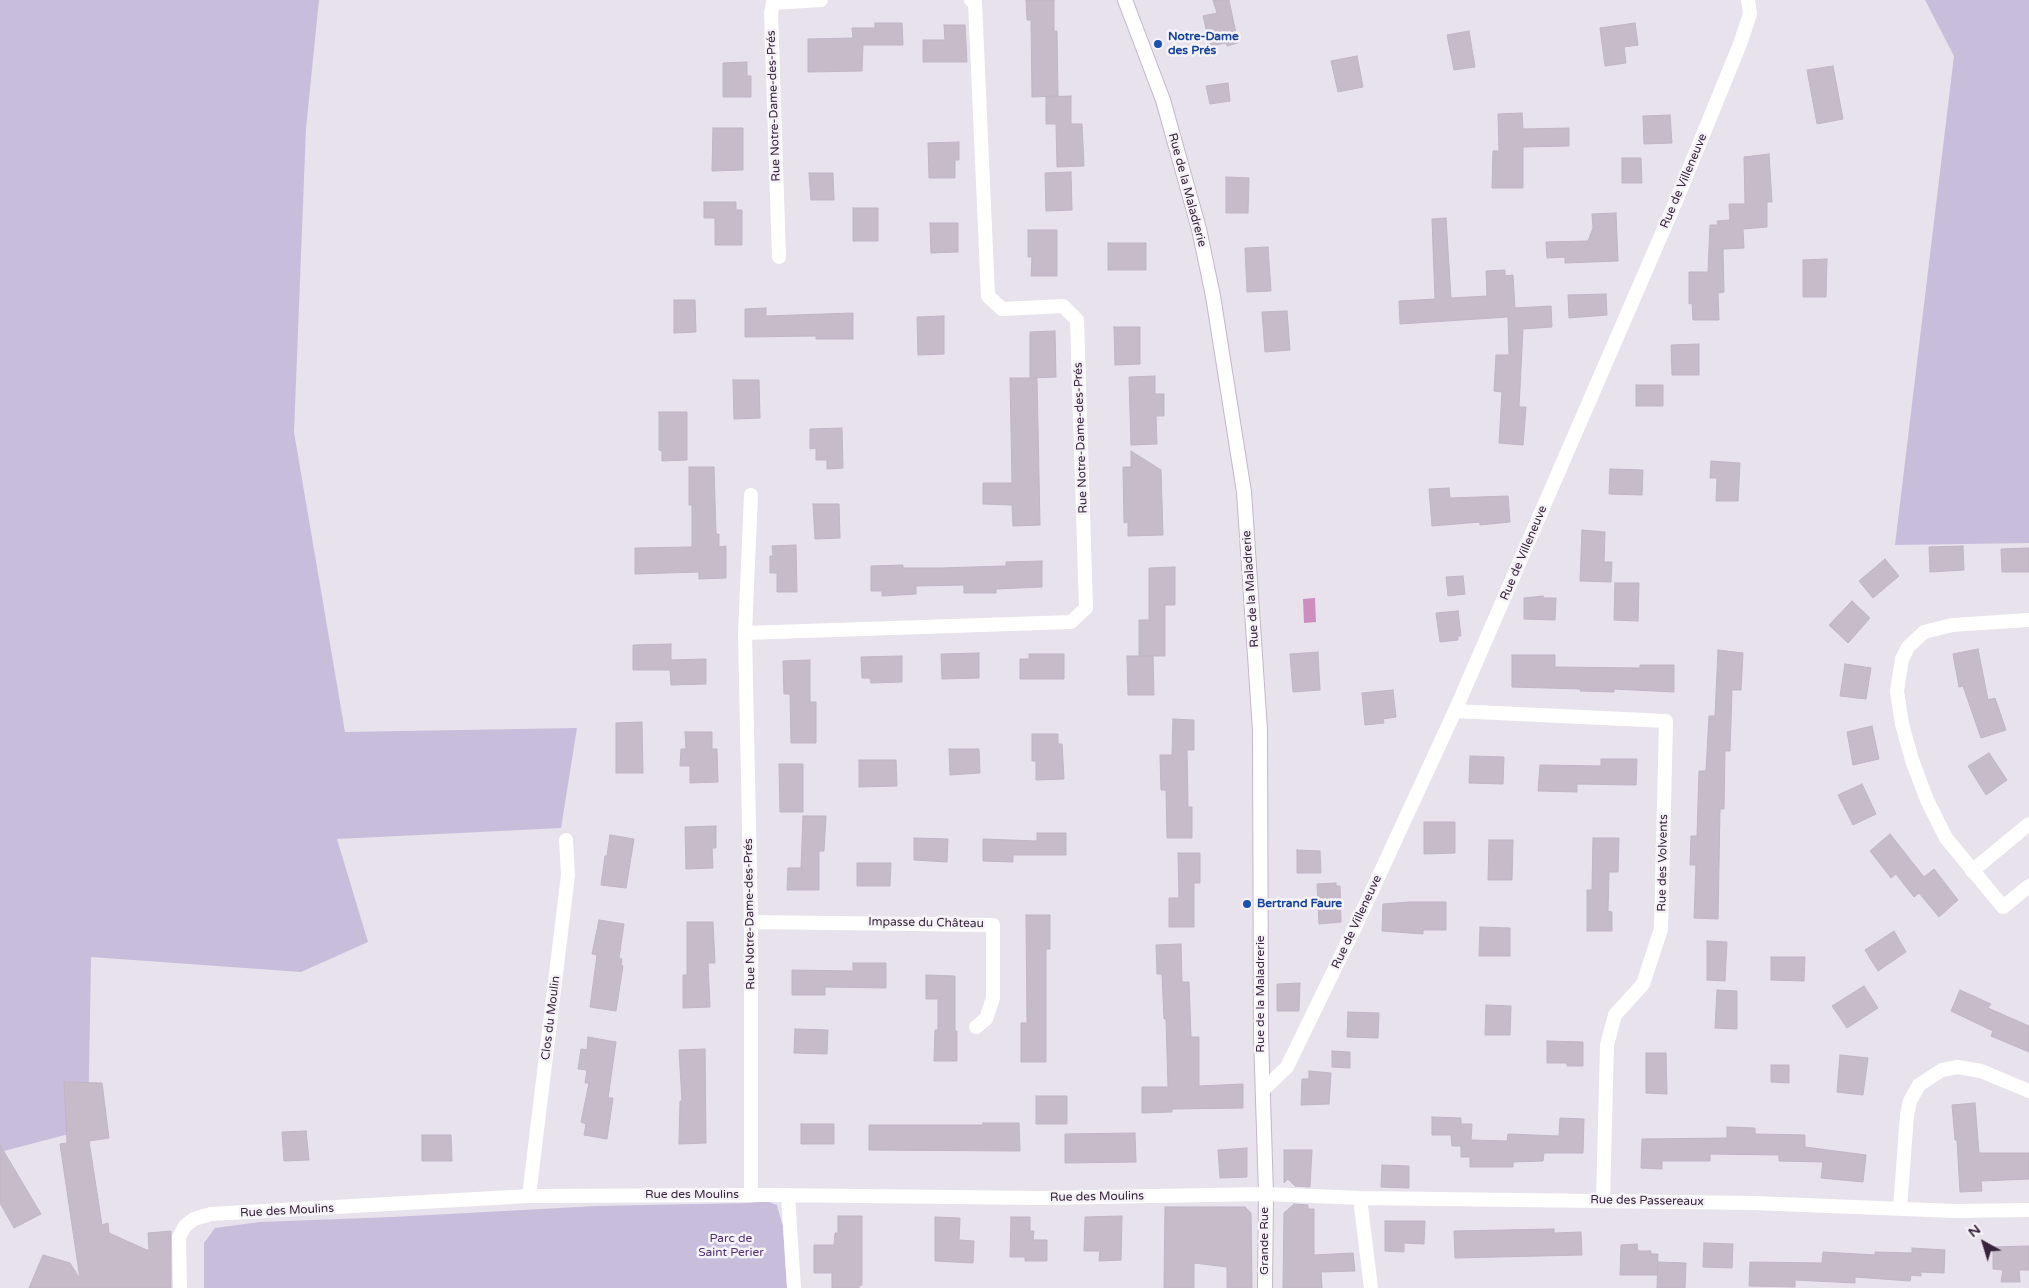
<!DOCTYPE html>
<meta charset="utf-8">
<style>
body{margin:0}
#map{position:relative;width:2029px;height:1288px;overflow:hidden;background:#e8e2ec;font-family:"Varela Round",sans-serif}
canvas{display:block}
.north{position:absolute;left:1959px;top:1218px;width:50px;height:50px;-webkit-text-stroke:4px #f6f3f8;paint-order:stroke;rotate:321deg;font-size:14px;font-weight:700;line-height:20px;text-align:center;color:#37233c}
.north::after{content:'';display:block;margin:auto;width:18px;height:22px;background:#37233c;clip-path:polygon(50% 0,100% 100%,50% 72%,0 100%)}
</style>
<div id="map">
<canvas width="2029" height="1288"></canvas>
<div class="north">N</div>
</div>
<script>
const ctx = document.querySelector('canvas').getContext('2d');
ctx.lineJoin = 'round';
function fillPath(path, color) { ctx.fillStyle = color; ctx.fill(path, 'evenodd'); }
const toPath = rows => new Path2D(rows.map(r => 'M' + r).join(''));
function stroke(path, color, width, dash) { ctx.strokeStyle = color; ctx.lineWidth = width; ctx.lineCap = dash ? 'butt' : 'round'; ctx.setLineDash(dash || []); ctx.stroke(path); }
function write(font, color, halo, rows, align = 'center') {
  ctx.font = font + ' "Varela Round",sans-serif'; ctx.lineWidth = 5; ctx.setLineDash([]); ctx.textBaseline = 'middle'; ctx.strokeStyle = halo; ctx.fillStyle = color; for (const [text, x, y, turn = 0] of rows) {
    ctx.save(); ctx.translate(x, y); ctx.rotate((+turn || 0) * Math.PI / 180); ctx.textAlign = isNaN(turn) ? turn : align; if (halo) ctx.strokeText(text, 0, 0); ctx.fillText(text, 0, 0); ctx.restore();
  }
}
fillPath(toPath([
 [0,0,319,0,306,128,294,432,345,732,577,728,561,828,337,839,368,942,301,972,91,957,88,1129,0,1152],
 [1925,0,2029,0,2029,543,1895,545,1954,56],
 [766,1201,777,1205,783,1227,787,1288,204,1288,204,1243,215,1228,260,1222,393,1217,597,1206,750,1203]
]), '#c8bddb');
fillPath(toPath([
 [1315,598,1316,622,1304,623,1303,599]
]), '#cd8ebe');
const building = toPath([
 [1026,0,1054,0,1054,31,1057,31,1058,96,1032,97,1031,20,1027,20,1026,0],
 [1213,0,1229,0,1238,43,1227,46,1226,43,1210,46,1203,16,1217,13,1213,0],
 [875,23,902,23,903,45,863,45,862,71,808,72,808,39,853,38,852,28,875,28,875,23],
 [1635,23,1638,45,1624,47,1626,63,1605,66,1600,28,1635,23],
 [944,25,965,25,967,62,923,62,923,40,945,40,944,25],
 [1469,31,1475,67,1454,70,1447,35,1469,31],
 [1357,56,1363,87,1338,92,1331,61,1357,56],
 [747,62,747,76,751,76,751,97,723,97,723,63,747,62],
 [1833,66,1843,119,1817,124,1807,70,1833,66],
 [1228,83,1230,101,1210,104,1206,86,1228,83],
 [1071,96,1071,124,1082,124,1084,166,1057,167,1056,124,1046,124,1046,97,1071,96],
 [1522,113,1523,129,1569,128,1569,146,1523,147,1523,188,1492,188,1493,151,1499,151,1498,114,1522,113],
 [1670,115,1672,143,1644,144,1643,116,1670,115],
 [713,128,743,128,743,170,712,171,713,128],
 [959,142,959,160,955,160,955,178,929,178,928,143,959,142],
 [1769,154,1772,202,1767,202,1767,227,1743,229,1744,248,1723,249,1724,292,1718,293,1719,320,1693,320,1692,303,1689,304,1689,272,1708,272,1710,225,1718,225,1717,221,1730,220,1729,204,1745,204,1744,157,1769,154],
 [1622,158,1641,158,1642,183,1622,183,1622,158],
 [1071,172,1072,210,1046,211,1045,173,1071,172],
 [809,173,833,173,834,200,811,200,809,173],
 [1226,177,1249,178,1248,213,1226,213,1226,177],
 [704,202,736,202,736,210,742,210,742,245,715,245,715,218,704,218,704,202],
 [853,208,878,208,878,241,853,241,853,208],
 [1616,213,1618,261,1565,263,1565,257,1547,258,1546,242,1588,241,1593,228,1592,214,1616,213],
 [1446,218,1451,298,1487,296,1486,271,1505,270,1505,276,1513,275,1515,308,1551,306,1552,327,1523,329,1519,407,1526,407,1523,445,1499,443,1502,392,1494,391,1496,355,1509,355,1508,317,1400,324,1399,301,1435,299,1432,219,1446,218],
 [930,223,958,223,958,252,931,253,930,223],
 [1028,230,1057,230,1057,276,1031,276,1032,257,1028,257,1028,230],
 [1108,243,1146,243,1146,270,1108,270,1108,243],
 [1268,247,1271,291,1247,292,1245,248,1268,247],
 [1827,259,1826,297,1803,297,1803,260,1827,259],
 [1606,294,1607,315,1569,318,1568,295,1606,294],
 [674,300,695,300,696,332,674,333,674,300],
 [766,308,766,316,853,313,853,339,816,339,816,336,745,337,745,309,766,308],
 [1287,311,1290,350,1265,352,1262,312,1287,311],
 [944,316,944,354,918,355,917,317,944,316],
 [1114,327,1140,327,1140,364,1115,365,1114,327],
 [1055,331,1056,377,1030,378,1030,332,1055,331],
 [1699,344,1699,375,1672,375,1671,345,1699,344],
 [1155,376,1155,394,1164,394,1164,416,1156,416,1157,444,1131,445,1129,377,1155,376],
 [1010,378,1037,378,1040,525,1013,526,1012,505,983,504,983,483,1012,483,1010,378],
 [733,380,759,380,760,418,734,419,733,380],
 [1636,385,1663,385,1663,406,1636,406,1636,385],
 [659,412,687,412,687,460,662,461,662,451,659,450,659,412],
 [842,428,843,468,827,469,827,460,816,460,816,448,810,449,810,429,842,428],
 [1131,451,1161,470,1163,535,1128,536,1128,522,1124,523,1123,467,1131,467,1131,451],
 [1711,461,1740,463,1738,501,1716,501,1717,478,1710,478,1711,461],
 [689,467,714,467,716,534,719,534,719,547,726,546,726,578,699,579,699,572,635,574,635,548,692,547,692,505,689,505,689,467],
 [1610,469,1643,470,1642,495,1609,494,1610,469],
 [1449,488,1450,498,1508,496,1510,522,1480,525,1480,522,1432,526,1429,489,1449,488],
 [813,504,839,504,840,538,815,539,813,504],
 [1582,530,1605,532,1604,562,1612,562,1611,582,1580,581,1582,530],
 [796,545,797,592,777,592,777,573,770,573,770,556,773,556,772,546,796,545],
 [1963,546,1964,570,1930,572,1929,547,1963,546],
 [2029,548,2029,572,2002,572,2001,549,2029,548],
 [1885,559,1899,576,1873,598,1859,581,1885,559],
 [1042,561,1042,587,996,589,996,593,964,593,964,585,916,586,916,594,882,596,882,591,871,591,871,566,903,565,903,568,940,568,1006,566,1006,562,1042,561],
 [1175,567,1175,605,1165,605,1165,656,1139,656,1139,620,1149,620,1149,568,1175,567],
 [1463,576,1465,594,1448,596,1446,577,1463,576],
 [1615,583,1639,583,1638,621,1614,620,1615,583],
 [1543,596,1543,598,1556,598,1555,620,1524,619,1524,598,1543,596],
 [1852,601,1870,618,1848,643,1829,625,1852,601],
 [1458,611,1461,636,1458,636,1458,640,1440,642,1436,613,1458,611],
 [671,644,671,660,706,659,706,684,671,685,670,670,633,670,633,645,671,644],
 [1978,649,1988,700,1995,698,2006,730,1981,738,1963,686,1959,687,1953,654,1978,649],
 [1718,650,1743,653,1741,690,1732,690,1730,751,1725,751,1724,809,1720,809,1718,919,1694,918,1696,865,1690,865,1691,836,1697,836,1699,771,1706,771,1709,716,1715,716,1718,650],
 [1318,652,1320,690,1293,692,1290,654,1318,652],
 [979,653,979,678,942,679,941,654,979,653],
 [1029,654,1064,654,1064,679,1020,679,1020,659,1029,659,1029,654],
 [1512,655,1555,655,1555,667,1640,668,1640,665,1674,665,1674,692,1614,689,1614,692,1580,691,1581,689,1512,687,1512,655],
 [902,656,902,682,871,683,870,678,862,678,861,657,902,656],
 [1127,656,1153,656,1154,695,1128,695,1127,656],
 [810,660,810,702,816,702,816,743,791,743,790,694,784,694,783,661,810,660],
 [1845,664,1871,668,1866,699,1840,696,1845,664],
 [1393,690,1396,717,1383,719,1384,723,1365,725,1362,693,1393,690],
 [1173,719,1194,720,1194,750,1187,750,1188,807,1192,807,1192,838,1167,838,1166,790,1161,790,1160,755,1172,755,1173,719],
 [642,722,643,773,616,773,616,723,642,722],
 [1872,726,1879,759,1853,765,1847,732,1872,726],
 [685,732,712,732,712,749,717,749,718,782,690,783,690,766,680,766,681,749,686,749,685,732],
 [1032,734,1058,734,1058,744,1062,744,1064,779,1036,780,1036,761,1032,761,1032,734],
 [949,749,979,749,980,773,950,775,949,749],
 [1989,753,2007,780,1986,795,1968,766,1989,753],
 [1470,756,1504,757,1503,784,1469,783,1470,756],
 [1601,759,1637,759,1636,785,1577,784,1577,792,1538,791,1540,765,1601,766,1601,759],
 [859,760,896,760,897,786,859,787,859,760],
 [779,764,803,764,803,812,780,812,779,764],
 [1862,784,1876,814,1853,825,1838,795,1862,784],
 [803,816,826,816,824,851,819,851,819,890,787,890,788,868,801,868,803,816],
 [1424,822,1455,822,1455,853,1424,854,1424,822],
 [716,826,716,848,712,848,713,868,686,869,685,827,716,826],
 [1037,833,1066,833,1066,855,1013,855,1013,862,983,861,983,839,1037,841,1037,833],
 [1890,834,1924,877,1934,869,1958,900,1939,917,1919,893,1914,897,1896,874,1891,878,1870,851,1890,834],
 [610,835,634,839,626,888,601,885,605,856,607,856,610,835],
 [914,838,948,839,947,862,914,860,914,838],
 [1593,838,1619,838,1618,872,1609,872,1608,911,1612,912,1612,931,1587,931,1587,890,1592,890,1593,838],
 [1489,840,1513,840,1512,880,1488,880,1489,840],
 [1297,850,1320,851,1321,873,1297,873,1297,850],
 [1178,853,1200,853,1200,883,1194,883,1194,927,1169,927,1169,898,1179,898,1178,853],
 [857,863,891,863,890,886,857,886,857,863],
 [1336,883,1336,886,1340,886,1341,922,1319,924,1317,884,1336,883],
 [1409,902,1446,902,1446,930,1423,930,1423,934,1382,931,1383,904,1409,902],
 [1026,915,1050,915,1050,949,1046,949,1046,1062,1021,1062,1021,1023,1027,1023,1026,915],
 [599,920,624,924,619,958,622,959,621,965,623,966,616,1011,590,1007,597,955,592,954,599,920],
 [687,922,713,922,715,963,708,963,710,1007,683,1008,683,975,687,975,687,922],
 [1480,927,1510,928,1510,956,1479,956,1480,927],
 [1894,931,1906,952,1878,971,1865,950,1894,931],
 [1707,941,1727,942,1725,981,1707,980,1707,941],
 [1181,944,1182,982,1189,982,1191,1037,1199,1037,1199,1086,1243,1084,1243,1108,1172,1109,1172,1112,1142,1113,1142,1087,1168,1087,1166,1019,1164,1019,1162,974,1157,974,1156,945,1181,944],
 [1771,957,1805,957,1804,981,1771,980,1771,957],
 [853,963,886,963,886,988,825,987,825,995,792,995,792,970,853,971,853,963],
 [926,975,955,976,955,1031,957,1031,957,1061,934,1061,935,1030,938,1030,938,999,926,999,926,975],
 [1300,983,1299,1011,1277,1011,1277,984,1300,983],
 [1864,986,1878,1008,1847,1028,1832,1006,1864,986],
 [1717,990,1737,991,1737,1029,1715,1028,1717,990],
 [1960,990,1991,1004,1988,1008,2029,1026,2029,1052,1991,1036,1993,1031,1951,1011,1960,990],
 [1486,1005,1511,1006,1510,1035,1485,1035,1486,1005],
 [1348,1012,1379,1013,1378,1038,1347,1037,1348,1012],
 [795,1029,828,1030,827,1054,794,1053,795,1029],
 [588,1037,616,1042,608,1098,613,1098,607,1139,584,1135,586,1124,581,1122,589,1083,585,1083,587,1070,578,1069,581,1049,587,1050,588,1037],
 [1547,1041,1583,1042,1583,1066,1567,1066,1567,1063,1547,1063,1547,1041],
 [705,1049,706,1143,679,1144,680,1101,682,1101,679,1050,705,1049],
 [1332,1051,1350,1052,1350,1068,1332,1067,1332,1051],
 [1646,1053,1666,1053,1667,1094,1646,1093,1646,1053],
 [1840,1055,1868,1058,1863,1095,1837,1092,1840,1055],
 [1771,1065,1789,1065,1789,1083,1771,1082,1771,1065],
 [1309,1071,1331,1073,1329,1104,1301,1105,1302,1079,1309,1079,1309,1071],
 [64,1082,102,1083,109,1138,89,1141,102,1225,108,1223,109,1233,149,1251,148,1233,171,1231,171,1288,29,1288,43,1255,70,1263,80,1279,60,1144,67,1143,64,1082],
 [1036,1096,1067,1096,1067,1124,1036,1124,1036,1096],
 [1975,1103,1979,1153,2029,1153,2029,1179,1981,1181,1982,1191,1960,1192,1957,1140,1955,1140,1952,1105,1975,1103],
 [1432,1117,1461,1118,1461,1124,1472,1124,1471,1140,1507,1141,1508,1134,1559,1136,1560,1118,1584,1119,1583,1153,1544,1153,1543,1161,1513,1162,1513,1167,1470,1167,1470,1157,1461,1157,1461,1146,1452,1146,1451,1135,1432,1135,1432,1117],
 [983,1123,1019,1123,1020,1151,869,1150,869,1125,983,1125,983,1123],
 [801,1124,834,1124,834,1144,801,1144,801,1124],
 [1727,1127,1755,1128,1755,1134,1805,1135,1805,1147,1866,1155,1863,1182,1821,1178,1823,1162,1779,1161,1779,1155,1710,1154,1710,1161,1662,1161,1662,1169,1641,1168,1642,1139,1727,1138,1727,1127],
 [306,1131,309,1160,284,1161,282,1132,306,1131],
 [1135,1133,1136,1162,1065,1163,1065,1134,1135,1133],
 [422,1135,451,1135,452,1161,422,1161,422,1135],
 [0,1145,41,1214,14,1228,0,1203,0,1145],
 [1247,1148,1247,1177,1220,1178,1218,1150,1247,1148],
 [1284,1150,1312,1150,1310,1187,1295,1186,1288,1179,1284,1183,1284,1150],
 [1382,1165,1409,1166,1409,1188,1381,1187,1382,1165],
 [1294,1204,1308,1205,1308,1209,1314,1209,1314,1255,1353,1253,1355,1271,1321,1272,1322,1288,1283,1288,1284,1213,1294,1204],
 [1165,1207,1245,1207,1251,1213,1252,1288,1227,1288,1227,1267,1194,1263,1194,1288,1164,1288,1165,1207],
 [838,1216,862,1216,862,1285,859,1286,859,1288,832,1288,832,1273,814,1273,814,1245,834,1245,835,1233,838,1233,838,1216],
 [1122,1216,1121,1260,1099,1261,1100,1251,1084,1251,1085,1217,1122,1216],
 [935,1217,960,1218,959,1240,974,1241,973,1263,935,1261,935,1217],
 [1011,1217,1030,1217,1030,1231,1034,1231,1033,1240,1047,1240,1047,1261,1025,1261,1025,1257,1010,1257,1011,1217],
 [1385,1221,1425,1221,1424,1244,1404,1243,1404,1252,1385,1251,1385,1221],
 [1554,1229,1554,1233,1581,1232,1582,1255,1455,1258,1454,1231,1554,1229],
 [1704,1243,1733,1244,1732,1268,1703,1267,1704,1243],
 [1637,1244,1638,1251,1651,1251,1651,1254,1658,1254,1657,1275,1620,1275,1621,1245,1637,1244],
 [2029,1246,2029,1270,2019,1270,2020,1282,2001,1282,2003,1270,1993,1269,1993,1247,2029,1246],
 [1912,1248,1945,1250,1944,1273,1921,1272,1921,1276,1911,1275,1910,1281,1855,1277,1855,1283,1795,1280,1795,1287,1749,1286,1750,1262,1822,1263,1823,1252,1875,1255,1875,1252,1912,1253,1912,1248],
 [1658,1262,1686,1263,1685,1288,1657,1288,1658,1262]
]);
fillPath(building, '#c5bbc9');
stroke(building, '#c0b5c5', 1);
const secondary = toPath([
 [1125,0,1163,100,1199,229,1213,296,1244,492,1260,730,1261,1036,1266,1194,1265,1288]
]);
stroke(secondary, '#c5b6cb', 16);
stroke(toPath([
 [779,257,771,13,773,3,821,0],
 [751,495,745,633,751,922,751,1195],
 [2029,620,1952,625,1924,632,1908,647,1902,659,1897,691,1902,724,1912,760,1927,800,1946,838,2003,907,2029,886],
 [745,633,1071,622,1086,608,1077,320,1063,306,1002,309,988,296,975,2,971,0],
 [1455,711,1666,721,1661,929,1643,984,1615,1015,1607,1045,1603,1201],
 [1972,871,2029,824],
 [751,922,993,925,993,998,986,1019,976,1027],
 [1263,1090,1287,1067,1357,923,1455,711,1676,201,1740,44,1750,14,1748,0],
 [788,1195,794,1288],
 [529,1196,568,875,566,840],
 [1360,1198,1371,1288],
 [1900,1208,1907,1115,1910,1101,1919,1085,1942,1070,1958,1067,1981,1071,2029,1091],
 [180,1288,179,1237,185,1226,194,1219,211,1214,529,1196,770,1195,1041,1198,1266,1194,1360,1198,1754,1203,1954,1211,2029,1210]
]), '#fff', 14);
stroke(secondary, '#fff', 14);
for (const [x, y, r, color] of [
 [1158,44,5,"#1a4fb4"],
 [1247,904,5,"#1a4fb4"]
]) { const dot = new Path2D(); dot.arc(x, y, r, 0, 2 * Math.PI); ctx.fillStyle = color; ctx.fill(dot); stroke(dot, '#f6f3f8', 2); }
write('bold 12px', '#164399', '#f6f3f8', [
 ["Notre-Dame",1168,37],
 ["des Prés",1168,51],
 ["Bertrand Faure",1257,904]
], 'left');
write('12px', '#37233c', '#f6f3f8', [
 ["Rue Notre-Dame-des-Prés",774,106,-92],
 ["Rue de Villeneuve",1684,181,-67],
 ["Rue de la Maladrerie",1187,190,75],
 ["Rue Notre-Dame-des-Prés",1081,438,-92],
 ["Rue de Villeneuve",1524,553,-67],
 ["Rue de la Maladrerie",1251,589,-94],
 ["Rue des Volvents",1663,863,-89],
 ["Rue Notre-Dame-des-Prés",750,914,-91],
 ["Rue de Villeneuve",1357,922,-65],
 ["Impasse du Château",926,923,1],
 ["Rue de la Maladrerie",1261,994,-90],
 ["Clos du Moulin",551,1018,-83],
 ["Rue des Moulins",692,1195],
 ["Rue des Moulins",1097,1197,-1],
 ["Rue des Passereaux",1647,1201,1],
 ["Rue des Moulins",287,1211,-3],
 ["Grande Rue",1265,1241,-90]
]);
write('12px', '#4f3070', '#f6f3f8', [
 ["Parc de",731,1239],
 ["Saint Perier",731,1253]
]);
</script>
